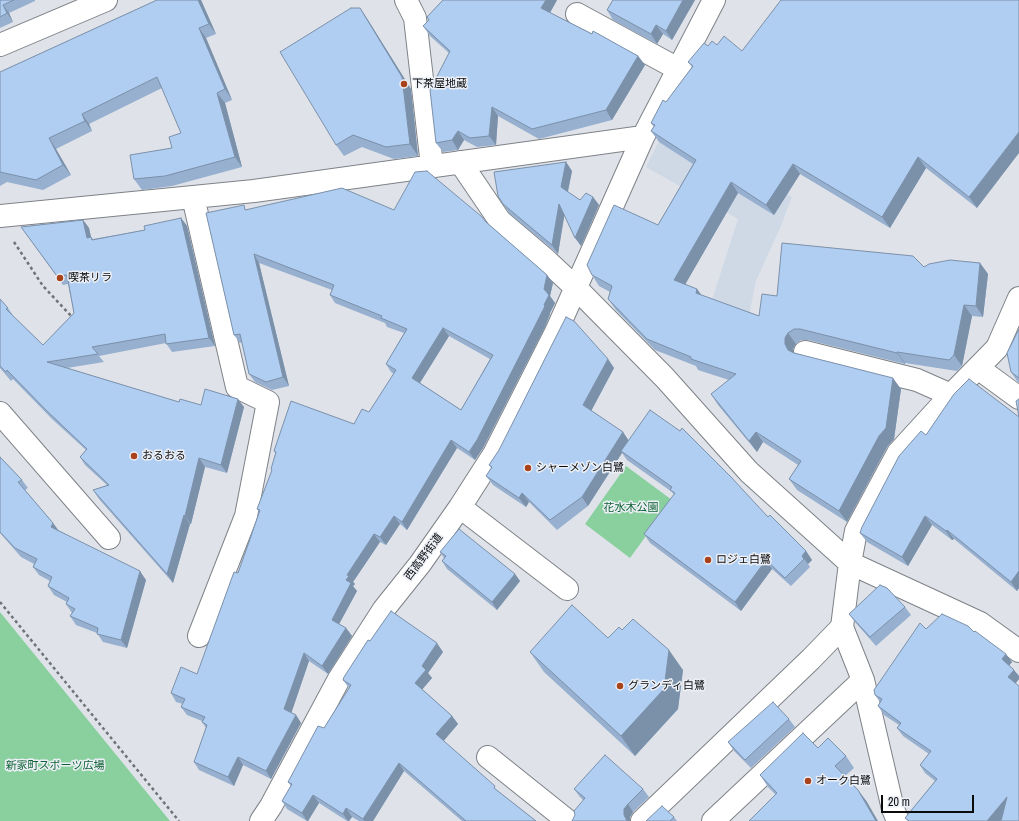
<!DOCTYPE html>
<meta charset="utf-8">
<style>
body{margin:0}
#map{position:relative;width:1019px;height:821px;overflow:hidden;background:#dfe3e9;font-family:"Archivo Narrow",sans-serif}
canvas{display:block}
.scale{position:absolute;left:881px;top:795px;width:93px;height:18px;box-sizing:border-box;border:2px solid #0a0b0d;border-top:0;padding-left:5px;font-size:12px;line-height:14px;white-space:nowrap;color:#0a0b0d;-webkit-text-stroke:3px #ecf0f6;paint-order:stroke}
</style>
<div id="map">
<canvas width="1019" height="821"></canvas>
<div class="scale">20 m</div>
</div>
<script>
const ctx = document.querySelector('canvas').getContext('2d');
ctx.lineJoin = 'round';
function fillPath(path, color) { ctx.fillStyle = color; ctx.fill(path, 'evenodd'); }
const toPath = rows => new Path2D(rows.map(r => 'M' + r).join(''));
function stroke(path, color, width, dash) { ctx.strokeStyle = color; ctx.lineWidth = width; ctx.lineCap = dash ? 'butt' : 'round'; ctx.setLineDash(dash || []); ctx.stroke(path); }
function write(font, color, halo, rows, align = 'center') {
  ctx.font = font + ' "Archivo Narrow","Noto Sans JP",sans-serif'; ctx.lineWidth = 3; ctx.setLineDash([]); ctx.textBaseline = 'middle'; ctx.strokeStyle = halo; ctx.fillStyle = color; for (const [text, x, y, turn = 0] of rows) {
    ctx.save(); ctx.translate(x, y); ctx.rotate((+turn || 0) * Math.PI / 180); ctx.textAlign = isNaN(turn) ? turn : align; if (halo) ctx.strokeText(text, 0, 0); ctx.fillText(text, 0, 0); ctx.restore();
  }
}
fillPath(toPath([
 [670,119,792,197,781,226,756,281,749,316,711,303,738,219,646,167]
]), '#cfd9e5');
fillPath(toPath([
 [626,466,672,500,630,558,585,524],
 [0,612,170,821,0,821]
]), '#8ad09f');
const minor = toPath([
 [406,0,415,18,432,166],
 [577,14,678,69],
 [0,45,106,0],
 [460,162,500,221,546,260,576,288,665,378,749,472,850,563,980,623,1019,651],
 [193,197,237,387,268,402,246,516,199,636],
 [0,216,254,191,643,137],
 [805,352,917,380,951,395],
 [978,368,1019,398],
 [0,413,109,538],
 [460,507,567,589],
 [488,757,568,821],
 [261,821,271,806,339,679,384,609,420,564,460,507,494,454,556,332,643,137,714,0],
 [642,821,811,659,842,627],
 [713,821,863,680],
 [898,821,893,809,863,680,842,627,850,563,856,531,898,453,951,395,997,348,1019,298]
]);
stroke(minor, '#7e8287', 24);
stroke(toPath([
 [14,242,43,286,73,318],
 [0,602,179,821]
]), '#6f7276', 2.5, [3, 3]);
stroke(minor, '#fff', 22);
fillPath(toPath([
 [0,0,35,0,35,1,9,13,13,22,0,28],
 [157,0,201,0,216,34,206,38,232,100,225,103,242,167,172,186,142,190,134,179,172,148,181,133,162,88,89,124,92,131,56,149,71,175,43,190,7,182,0,186,0,71,0,72],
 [443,0,557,0,550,13,638,56,645,65,612,120,539,139,498,116,496,145,477,147,464,140,458,150,443,152,436,143,449,53,430,36,423,26,429,20,427,17],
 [613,0,695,0,672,40,663,34,657,44,613,20,607,10],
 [1019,0,977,208,926,168,890,228,800,174,774,215,738,193,685,284,697,289,702,296,759,316,777,296,924,267,980,263,988,274,983,317,972,316,962,366,957,371,905,363,905,364,808,340,801,340,796,344,793,349,793,352,901,389,894,439,887,447,847,522,797,490,789,479,798,465,763,442,757,452,718,405,711,394,729,380,698,370,696,366,655,350,616,310,608,299,610,292,599,286,592,275,658,225,693,164,659,142,651,131,654,127,651,123,692,67,688,62,708,46,717,45,742,51],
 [360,8,368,20,411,89,418,156,394,159,362,147,344,156,336,145],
 [566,162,572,171,568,192,580,200,593,197,599,205,581,246,564,215,558,254,509,213,498,196],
 [247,209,394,210,486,222,547,275,553,283,550,296,555,303,550,313,550,314,545,327,483,448,475,460,457,448,407,530,400,524,386,545,380,542,353,582,355,584,353,586,357,591,339,624,346,628,352,636,328,674,309,661,291,713,296,715,301,723,271,779,243,765,234,786,199,770,194,762,206,728,202,722,202,721,187,715,181,707,183,704,176,702,171,693,197,674,238,573,249,542,259,512,257,509,272,471,271,469,276,454,274,451,354,424,369,412,394,374,391,372,386,364,404,333,387,327,385,323,335,303,330,295,332,290,259,263,289,386,272,390,255,382,249,374,242,342,240,343,234,335],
 [449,336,490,359,461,410,420,383],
 [181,218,187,226,215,346,172,352,166,343,99,356,104,362,67,368,179,402,201,405,244,407,227,473,205,467,191,524,190,524,173,583,99,499,93,490,107,485,85,465,80,457,86,450,52,419,13,379,11,381,0,368,0,299,8,308,14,317,43,345,74,313,68,284,63,285,21,227,83,220,89,228,91,237,93,239,145,230],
 [1019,329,1019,383,1017,381,1011,372],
 [608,359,614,368,591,411,623,432,628,440,768,517,806,551,812,560,808,564,810,567,791,586,772,569,741,611,650,543,644,534,674,495,672,492,627,460,622,453,588,506,557,530,529,502,526,507,493,485,486,476,491,468,489,465],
 [1019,417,1019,588,1017,591,954,539,952,540,932,525,908,566,867,542,860,533,926,435],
 [0,457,22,480,28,488,25,490,53,523,58,530,146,580,127,648,103,642,97,633,76,625,70,616,72,613,66,604,67,602,54,595,48,586,50,581,39,575,33,567,34,564,21,557,0,533],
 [440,552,515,574,520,581,497,610,447,569,442,561,444,558],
 [905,607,911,615,876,646,855,622,849,614],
 [926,629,974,632,1012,662,1009,665,1019,676,1019,679,1016,683,1002,819,1000,821,908,821,905,818,935,781,925,773,920,765,929,754,903,736,897,728,899,725,884,715,878,706,880,702,875,695],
 [622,630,683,670,678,709,635,756,544,672,530,652,608,638],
 [370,641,443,652,428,673,432,678,422,689,452,716,458,724,443,741,498,791,536,821,462,821,404,771,373,821,359,821,352,817,349,821,347,821,319,803,308,821,307,821,287,809,282,801,291,786,288,782,324,728,349,688,343,680],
 [789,719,795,727,751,768,734,751,728,742],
 [818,748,846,756,854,768,845,776,858,790,867,802,775,794,768,787,760,775],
 [574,789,643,789,649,797,633,812,630,817,583,800,580,797],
 [674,817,677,821,646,821]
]), '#97b0d0');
fillPath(toPath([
 [198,0,201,0,216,34,209,24],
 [546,0,557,0,547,18,541,8],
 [683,0,695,0,672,40,666,31],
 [3,5,9,13,13,22,7,13],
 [360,8,368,20,411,89,418,156,410,144],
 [656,25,663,34,657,44,651,34],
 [199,28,206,38,232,100,225,89],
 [638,56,645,65,612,120,606,110],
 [217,93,225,103,242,167,235,157],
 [492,107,498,116,496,145,489,136],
 [82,114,89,124,92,131,85,121],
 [458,131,464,140,458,150,452,140],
 [1019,132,1019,153,977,208,969,197],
 [49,138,56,149,71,175,63,165],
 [918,157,926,168,890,228,882,217],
 [566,162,572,171,567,195,561,187],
 [793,164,800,174,774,215,766,205],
 [731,182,738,193,682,290,674,280],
 [593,197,599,205,581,246,575,238],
 [559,204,565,212,558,254,552,245],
 [181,218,187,226,215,346,209,338],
 [83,220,89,228,93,246,87,238],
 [254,254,259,263,289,386,283,377],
 [980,263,988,274,983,317,976,306],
 [547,275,553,283,550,296,555,303,550,313,550,314,545,327,483,448,475,460,469,452,544,289],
 [697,289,705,300,696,293],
 [964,305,972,316,962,366,954,355],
 [443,328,449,336,418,386,412,378],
 [788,333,796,344,793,349,793,355,788,350,785,344,785,338],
 [897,352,905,363,905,364,897,353],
 [608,359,614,368,589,415,583,405],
 [893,378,901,389,894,439,887,447,847,522,839,511],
 [238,399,244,407,227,473,221,465],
 [623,432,629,441,621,451,622,453,588,506,582,497],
 [756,432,763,442,757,452,749,441],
 [451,440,457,448,407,530,402,522],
 [199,458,205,467,191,524,185,516],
 [522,493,529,502,526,507,519,498],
 [184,515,190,524,173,583,167,574],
 [394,516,400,524,386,545,380,537],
 [925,516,932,525,908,566,902,557],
 [53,523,59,531,51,527],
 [947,530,954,539,952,540,946,531],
 [374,534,380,542,353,582,355,584,353,586,357,591,337,628,332,620,346,580,347,575],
 [806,551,812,560,808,564,802,556],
 [766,560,772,569,741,611,735,602],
 [140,571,146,580,127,648,121,640],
 [1019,571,1019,588,1017,591,1011,582],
 [515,574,520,581,497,610,492,602],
 [346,628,352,636,328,674,322,666],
 [437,643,443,652,428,673,432,678,421,691,415,683,422,666],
 [669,650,683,670,678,709,635,756,621,736],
 [304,653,309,661,290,717,284,709],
 [1006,654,1012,662,1008,667,1002,659],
 [1014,670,1019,676,1019,679,1014,685,1008,677],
 [296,715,301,723,271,779,266,771],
 [452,716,458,724,442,743,436,734],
 [238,757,243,765,234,786,228,777],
 [399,763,404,771,373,821,364,821,363,819],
 [858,790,867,802,878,821,876,821],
 [313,795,319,803,308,821,307,821,302,813],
 [1007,797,1013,806,1000,821,987,821],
 [628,804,633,812,630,817,630,821,627,821,624,815,624,809],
 [346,808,352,817,349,821,348,821,343,814]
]), '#7b90a9');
const building = toPath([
 [0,0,14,0,3,5,7,13,0,17,0,0],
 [157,0,198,0,209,24,199,28,225,89,217,93,235,157,165,176,134,179,130,155,172,148,169,137,181,133,157,77,82,114,85,121,49,138,63,165,36,180,0,172,0,72,157,0],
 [443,0,546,0,541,8,592,34,593,31,638,56,606,110,532,129,492,107,489,136,470,138,458,131,452,140,436,143,430,90,450,51,423,26,429,20,427,17,443,0],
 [613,0,683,0,666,31,656,25,651,34,607,10,613,0],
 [781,0,1019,0,1019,132,969,197,918,157,882,217,793,164,766,205,731,182,674,280,697,289,696,293,759,316,762,294,777,296,782,243,913,256,924,267,929,264,950,260,980,263,976,306,964,305,954,355,949,360,897,352,897,353,800,329,794,329,788,333,785,338,785,344,788,350,794,353,893,378,886,428,879,436,839,511,789,479,801,461,756,432,749,441,711,394,736,374,691,359,691,357,647,339,608,299,612,286,592,275,587,265,614,205,658,225,696,160,651,131,655,125,651,123,663,100,666,102,693,66,688,62,704,43,708,46,712,41,717,45,724,36,742,51,781,0],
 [351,8,360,8,402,77,410,144,386,147,353,135,336,145,280,52,351,8],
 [566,162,561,187,580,200,586,193,593,197,575,238,559,204,552,245,503,204,498,196,494,172,566,162],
 [427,171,481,216,486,222,547,275,544,289,549,295,544,305,545,306,539,318,477,440,469,452,451,440,402,522,394,516,380,537,374,534,347,575,349,576,346,580,351,583,332,620,346,628,322,666,304,653,284,709,296,715,266,771,238,757,228,777,194,762,207,725,202,722,205,717,181,707,185,699,171,693,181,667,197,674,234,572,238,573,249,542,260,510,257,509,272,470,271,469,276,452,274,451,291,401,354,424,362,409,369,412,396,370,386,364,407,329,381,318,382,316,330,295,334,285,254,254,283,377,266,382,249,374,240,334,234,335,206,213,244,205,245,210,342,188,394,210,415,172,427,171],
 [443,328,493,355,461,410,412,378,443,328],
 [181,218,209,338,166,344,165,334,92,347,98,354,47,362,179,402,180,399,201,405,205,389,238,399,221,465,199,458,185,516,184,515,167,574,93,490,109,485,80,457,87,449,46,410,7,370,6,372,0,366,0,299,8,308,6,309,43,345,74,313,67,275,57,276,21,227,83,220,87,238,91,237,92,240,145,230,144,226,181,218],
 [566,317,574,321,608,359,583,405,623,432,582,497,550,520,522,493,519,498,486,476,492,467,489,465,499,450,566,317],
 [1019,329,1019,378,1011,372,1007,353,1019,329],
 [969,379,1019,417,1019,571,1011,582,947,530,946,531,925,516,902,557,860,533,862,527,899,456,921,431,926,435,954,394,969,379],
 [1019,399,1019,417,1016,401,1019,399],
 [650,410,680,431,682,428,731,477,768,517,770,515,806,551,802,556,804,559,785,578,766,560,735,602,644,534,675,493,670,490,672,487,621,451,650,410],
 [0,457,22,480,18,482,53,523,51,527,140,571,121,640,97,634,98,628,70,616,75,609,66,604,69,598,48,586,52,577,33,567,37,559,15,548,0,532,0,457],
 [459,529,515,574,492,602,442,561,446,556,440,552,459,529],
 [880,585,887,588,905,607,870,637,849,614,880,585],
 [572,605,608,638,619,627,622,630,633,619,669,650,664,689,621,736,530,652,572,605],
 [391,611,437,643,422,666,426,670,415,683,452,716,436,734,495,786,494,788,536,821,466,821,399,763,363,819,346,808,343,814,313,795,302,813,282,801,292,784,288,782,318,726,324,728,351,685,343,680,344,677,368,640,370,641,391,611],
 [942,614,968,626,974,632,975,631,1006,654,1002,659,1014,670,1008,677,1019,686,1019,821,1001,821,1007,797,987,821,909,821,905,818,937,779,920,765,931,751,897,728,901,723,878,706,882,699,875,695,874,690,920,623,926,629,942,614],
 [773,702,789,719,745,760,728,742,773,702],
 [803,733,818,748,828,738,846,756,835,766,858,790,876,821,749,821,777,793,760,775,803,733],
 [605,755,643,789,628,804,624,809,624,815,627,821,572,821,575,815,574,811,585,798,574,789,605,755],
 [662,806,674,817,670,821,646,821,662,806]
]);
fillPath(building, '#b0cdf2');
stroke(building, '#7b90a9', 1);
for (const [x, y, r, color] of [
 [404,84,4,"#a8421a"],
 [60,278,4,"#a8421a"],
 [134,456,4,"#a8421a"],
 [528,468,4,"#a8421a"],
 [708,560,4,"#a8421a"],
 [620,686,4,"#a8421a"],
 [808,781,4,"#a8421a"]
]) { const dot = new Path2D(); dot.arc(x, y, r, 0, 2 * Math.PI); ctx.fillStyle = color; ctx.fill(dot); stroke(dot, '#ecf0f6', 1.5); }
write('11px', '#0a0b0d', '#ecf0f6', [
 ["下茶屋地蔵",412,84],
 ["喫茶リラ",68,278],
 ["おるおる",142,456],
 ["シャーメゾン白鷺",536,468],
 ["ロジェ白鷺",716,560],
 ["グランディ白鷺",628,686],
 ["オーク白鷺",816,781]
], 'left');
write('11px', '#0f6134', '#ecf0f6', [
 ["花水木公園",631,508],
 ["新家町スポーツ広場",55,766]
]);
write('11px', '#0a0b0d', '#ecf0f6', [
 ["西高野街道",424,557,-53]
]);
</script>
